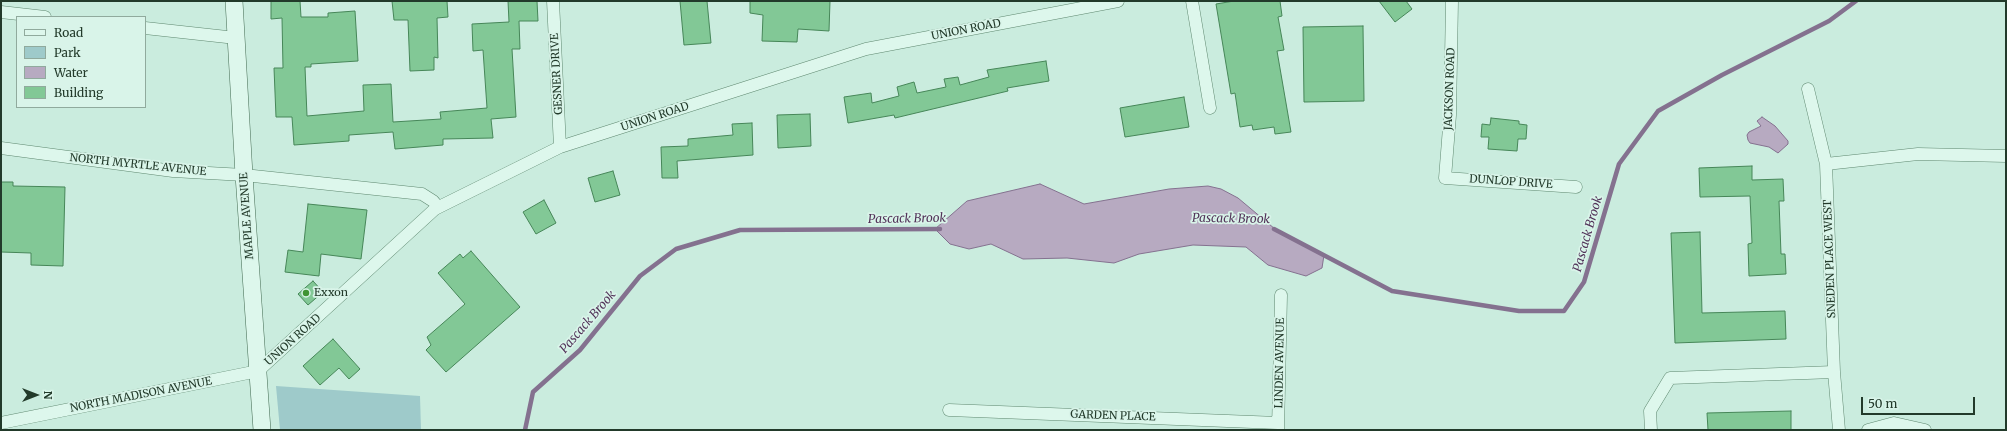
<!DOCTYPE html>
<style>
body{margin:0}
#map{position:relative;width:2007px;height:431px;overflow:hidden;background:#caecde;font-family:Merriweather,serif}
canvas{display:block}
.frame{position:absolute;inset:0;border:2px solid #223a2a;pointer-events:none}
.legend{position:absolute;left:16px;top:16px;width:130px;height:92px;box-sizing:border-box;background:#d9f4e9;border:1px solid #90aa9d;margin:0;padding:5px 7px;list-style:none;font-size:12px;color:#223a2a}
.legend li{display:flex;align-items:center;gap:8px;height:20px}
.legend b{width:20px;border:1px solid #90aa9d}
.north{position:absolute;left:16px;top:375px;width:40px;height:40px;-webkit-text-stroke:3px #d9f4e9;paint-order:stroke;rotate:90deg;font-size:11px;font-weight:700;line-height:16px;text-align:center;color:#223a2a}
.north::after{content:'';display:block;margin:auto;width:14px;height:18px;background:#223a2a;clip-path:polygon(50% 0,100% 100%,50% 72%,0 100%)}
.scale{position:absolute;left:1861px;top:397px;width:114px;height:18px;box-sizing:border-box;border:2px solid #223a2a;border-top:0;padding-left:5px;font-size:12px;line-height:14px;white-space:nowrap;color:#223a2a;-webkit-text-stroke:3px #d9f4e9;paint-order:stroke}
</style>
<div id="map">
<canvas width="2007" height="431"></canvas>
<div class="frame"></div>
<ul class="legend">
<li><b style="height:5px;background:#ddf7ec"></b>Road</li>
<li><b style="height:11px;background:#9ecaca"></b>Park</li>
<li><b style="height:11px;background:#b7aac1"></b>Water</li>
<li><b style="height:11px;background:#82c896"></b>Building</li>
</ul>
<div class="north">N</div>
<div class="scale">50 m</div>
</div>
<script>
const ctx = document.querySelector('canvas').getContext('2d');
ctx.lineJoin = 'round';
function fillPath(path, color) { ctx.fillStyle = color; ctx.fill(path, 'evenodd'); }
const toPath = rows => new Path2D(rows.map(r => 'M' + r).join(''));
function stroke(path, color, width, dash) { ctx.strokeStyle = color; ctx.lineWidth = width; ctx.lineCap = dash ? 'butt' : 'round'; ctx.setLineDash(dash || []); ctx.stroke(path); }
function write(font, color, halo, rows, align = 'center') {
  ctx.font = font + ' Merriweather,serif'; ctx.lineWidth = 3.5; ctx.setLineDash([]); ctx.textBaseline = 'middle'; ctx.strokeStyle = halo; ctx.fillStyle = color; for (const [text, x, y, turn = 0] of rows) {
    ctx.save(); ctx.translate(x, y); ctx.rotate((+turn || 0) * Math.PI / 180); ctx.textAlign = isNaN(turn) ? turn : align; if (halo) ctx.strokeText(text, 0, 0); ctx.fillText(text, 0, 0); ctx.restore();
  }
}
fillPath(toPath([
 [276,386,420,396,421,430,280,430]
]), '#9ecaca');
const water = toPath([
 [1762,117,1775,126,1788,141,1788,144,1778,153,1769,147,1750,143,1748,140,1747,135,1749,132,1761,126,1757,121,1762,117],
 [1040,184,1084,204,1169,189,1208,186,1221,189,1238,198,1275,229,1324,255,1322,268,1306,276,1268,265,1246,247,1193,245,1139,254,1114,263,1067,258,1023,259,991,244,969,249,950,244,935,229,967,201,1040,184]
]);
fillPath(water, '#b7aac1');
stroke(water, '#84718f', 1);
stroke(toPath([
 [1274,229,1392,291,1519,311,1564,311,1584,282,1619,164,1658,111,1722,75,1829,21,1856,1],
 [525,430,533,392,580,350,640,276,676,249,740,230,940,229]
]), '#84718f', 4.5);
const building = toPath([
 [271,1,300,1,301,17,328,17,328,13,355,11,358,61,311,64,311,67,305,67,307,116,364,111,363,85,391,84,393,122,441,119,440,112,487,108,483,50,473,51,472,24,509,22,508,1,537,1,538,21,519,21,520,49,512,49,516,117,491,119,493,138,443,139,443,145,395,149,393,132,349,135,349,141,294,145,292,117,276,117,274,68,283,68,282,18,271,19,271,1],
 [392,1,447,1,448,17,437,18,438,58,434,57,434,70,410,71,408,20,394,20,392,1],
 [680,1,707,1,711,43,684,45,680,1],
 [750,1,830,1,829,31,798,29,797,42,762,41,763,15,750,13,750,1],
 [1234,1,1280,1,1282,16,1278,17,1284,50,1277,51,1291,132,1275,134,1274,127,1253,130,1252,125,1240,127,1235,93,1231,94,1216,4,1234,1],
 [1379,1,1406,1,1412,9,1395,22,1379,1],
 [1363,26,1364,101,1304,102,1303,27,1363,26],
 [1046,61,1049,81,1007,88,1008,91,895,118,894,115,848,123,844,97,871,93,872,103,899,96,897,87,914,82,917,93,946,87,944,79,958,77,960,85,989,77,987,70,1046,61],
 [1184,97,1189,127,1125,137,1120,108,1184,97],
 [810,114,811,146,778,148,777,115,810,114],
 [1491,118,1519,121,1519,124,1527,125,1526,139,1518,139,1517,151,1488,149,1489,137,1481,137,1482,124,1490,125,1491,118],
 [752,123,753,155,677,161,678,178,662,178,661,147,688,146,688,139,733,135,732,124,752,123],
 [1752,166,1752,180,1783,179,1784,201,1779,201,1781,254,1785,254,1786,274,1749,276,1748,244,1752,243,1750,196,1700,197,1699,168,1752,166],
 [613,171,620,195,595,202,588,178,613,171],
 [1,182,13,182,13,186,65,187,63,266,31,265,31,253,1,252,1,182],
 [544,200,556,223,536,234,523,212,544,200],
 [308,204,367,210,361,259,321,254,319,276,285,272,288,250,303,252,308,204],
 [1700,232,1702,313,1785,311,1786,339,1675,343,1671,233,1700,232],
 [471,251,520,307,446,372,426,350,431,345,427,337,465,304,438,273,460,254,463,258,471,251],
 [313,281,323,292,308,305,298,294,313,281],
 [333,339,360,369,349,379,339,368,320,385,303,366,333,339],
 [1791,411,1791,430,1708,430,1707,413,1791,411]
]);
fillPath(building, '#82c896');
stroke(building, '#468658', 1);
const street = toPath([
 [553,1,560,147],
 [1192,1,1210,108],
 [1452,1,1450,115,1445,178,1576,187],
 [1,12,45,17],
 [145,28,236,38],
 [1808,89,1826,164,1834,372,1839,430],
 [1,148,173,171,244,175,422,194,433,201,438,207],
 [1826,164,1918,154,2006,156],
 [949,410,1278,423],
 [1,423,258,371,435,209,560,147,866,49,1118,1],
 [1278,430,1281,295],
 [1651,430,1650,411,1670,378,1834,372],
 [1868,430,1894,423,1925,430]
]);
const secondary = toPath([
 [234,1,244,175,262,430]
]);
stroke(street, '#5f8870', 13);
stroke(secondary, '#426a51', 18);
stroke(street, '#ddf7ec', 12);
stroke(secondary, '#ddf7ec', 17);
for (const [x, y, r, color] of [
 [306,293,4,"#3f9433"]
]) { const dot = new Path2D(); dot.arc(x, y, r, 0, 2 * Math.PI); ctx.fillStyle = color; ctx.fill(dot); stroke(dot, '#d9f4e9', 1.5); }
write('11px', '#223a2a', '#d9f4e9', [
 ["UNION ROAD",966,30,-11],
 ["GESNER DRIVE",557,74,-93],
 ["JACKSON ROAD",1450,89,-88],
 ["UNION ROAD",655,117,-18],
 ["NORTH MYRTLE AVENUE",138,165,6],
 ["DUNLOP DRIVE",1511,182,4],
 ["MAPLE AVENUE",247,216,-94],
 ["SNEDEN PLACE WEST",1830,259,-92],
 ["UNION ROAD",293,340,-42],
 ["LINDEN AVENUE",1280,363,-89],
 ["NORTH MADISON AVENUE",141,395,-11],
 ["GARDEN PLACE",1113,416,2]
]);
write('11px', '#223a2a', '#d9f4e9', [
 ["Exxon",314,293]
], 'left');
write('italic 12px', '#513258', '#d9f4e9', [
 ["Pascack Brook",907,219,-1],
 ["Pascack Brook",1231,219,1],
 ["Pascack Brook",1588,234,-74],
 ["Pascack Brook",588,322,-49]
]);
</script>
